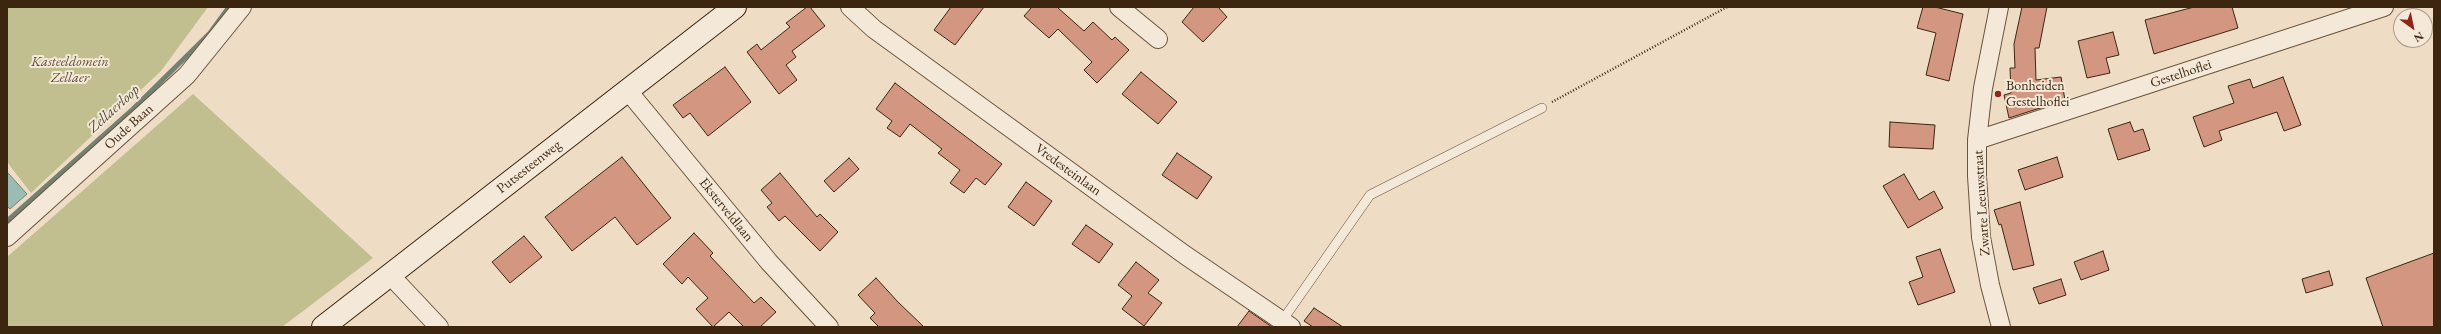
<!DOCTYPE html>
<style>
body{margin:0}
#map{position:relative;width:2441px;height:334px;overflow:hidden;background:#eeddc4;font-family:"EB Garamond",serif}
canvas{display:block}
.frame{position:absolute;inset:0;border:8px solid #3d2610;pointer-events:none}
.north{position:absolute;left:2393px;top:8px;width:40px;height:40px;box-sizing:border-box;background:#f4e9d9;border:1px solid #ab9b89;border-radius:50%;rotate:147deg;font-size:11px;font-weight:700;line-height:16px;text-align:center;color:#3d2610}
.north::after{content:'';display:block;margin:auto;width:14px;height:18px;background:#8f2418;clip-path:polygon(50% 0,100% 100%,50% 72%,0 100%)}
</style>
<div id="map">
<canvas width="2441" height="334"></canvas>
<div class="frame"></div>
<div class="north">N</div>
</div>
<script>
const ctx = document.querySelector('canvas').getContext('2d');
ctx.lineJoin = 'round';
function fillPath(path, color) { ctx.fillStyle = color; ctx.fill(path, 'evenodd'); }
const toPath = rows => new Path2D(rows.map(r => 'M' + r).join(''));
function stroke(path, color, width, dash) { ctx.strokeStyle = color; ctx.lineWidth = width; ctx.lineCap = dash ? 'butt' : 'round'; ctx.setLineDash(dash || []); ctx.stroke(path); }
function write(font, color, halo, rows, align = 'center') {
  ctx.font = font + ' "EB Garamond",serif'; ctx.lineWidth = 4; ctx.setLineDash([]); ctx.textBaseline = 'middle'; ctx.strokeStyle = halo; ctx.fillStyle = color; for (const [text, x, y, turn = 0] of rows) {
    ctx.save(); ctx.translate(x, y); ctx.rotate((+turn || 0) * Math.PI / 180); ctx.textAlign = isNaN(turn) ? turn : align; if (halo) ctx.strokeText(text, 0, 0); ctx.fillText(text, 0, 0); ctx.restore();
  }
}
fillPath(toPath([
 [7,7,208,7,161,71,31,193,7,162],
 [193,94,373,258,282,327,7,327,7,257]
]), '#c1bf8f');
const water = toPath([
 [7,172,27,194,10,209,7,206,7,172]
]);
fillPath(water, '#99bcb3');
stroke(water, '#748072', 1);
stroke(toPath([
 [7,221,133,109,210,33,229,7]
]), '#748072', 5);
const building = toPath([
 [807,7,810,7,825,26,792,51,796,57,786,65,797,80,779,94,747,52,757,44,761,50,790,27,786,23,807,7],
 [951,7,984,7,955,45,934,30,951,7],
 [1032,7,1057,7,1084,31,1093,22,1112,40,1115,37,1129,50,1097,83,1084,70,1092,62,1058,29,1049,38,1024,16,1032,7],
 [1194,7,1218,7,1227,17,1203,42,1182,22,1194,7],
 [1923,7,1935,7,1963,14,1949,81,1926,75,1936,33,1917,28,1923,7],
 [2022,7,2047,7,2039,48,2035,48,2036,80,2061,77,2065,100,2009,118,2004,95,2011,93,2010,68,2015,68,2014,44,2022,7],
 [2194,7,2232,7,2238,28,2154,54,2145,20,2194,7],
 [2113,32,2119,55,2106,58,2110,73,2087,78,2078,41,2113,32],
 [725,67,751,102,708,136,690,113,683,118,673,105,725,67],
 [1141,72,1177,102,1158,124,1122,94,1141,72],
 [2283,77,2301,125,2284,131,2277,112,2219,131,2222,140,2204,147,2193,117,2234,103,2228,86,2250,79,2253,88,2283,77],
 [895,83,1002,164,985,185,976,178,964,193,950,183,960,170,938,153,942,149,910,124,900,137,887,128,892,121,876,109,895,83],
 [1890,122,1935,125,1933,149,1889,147,1890,122],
 [2130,122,2134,132,2143,129,2150,150,2118,160,2108,129,2130,122],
 [1177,153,1212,177,1197,199,1162,175,1177,153],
 [622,157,671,218,637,245,615,217,572,251,545,217,622,157],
 [2057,157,2063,177,2025,190,2018,170,2057,157],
 [849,158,859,169,834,192,824,181,849,158],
 [780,173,817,217,820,214,838,232,820,251,785,216,779,221,767,207,772,203,761,190,780,173],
 [1904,174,1919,200,1934,191,1943,208,1908,228,1883,186,1904,174],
 [1026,182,1052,201,1034,226,1008,207,1026,182],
 [2020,202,2034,265,2013,270,2001,224,1999,225,1994,210,2020,202],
 [1086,225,1113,244,1099,263,1072,244,1086,225],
 [694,233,713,253,710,256,754,303,761,297,776,312,760,327,744,327,729,312,713,327,696,309,708,298,688,277,682,284,663,264,694,233],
 [524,236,542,257,510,283,492,262,524,236],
 [1940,249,1955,292,1918,305,1909,282,1923,277,1916,257,1940,249],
 [2103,251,2109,270,2081,280,2074,262,2103,251],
 [2434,253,2434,327,2383,327,2366,278,2434,253],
 [1136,262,1159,280,1148,293,1162,303,1144,326,1122,309,1132,296,1118,285,1136,262],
 [2329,271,2333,285,2306,293,2302,279,2329,271],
 [876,278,898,302,924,327,879,327,870,318,875,313,858,295,876,278],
 [2061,279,2066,295,2039,304,2033,288,2061,279],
 [1314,308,1343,327,1313,327,1304,321,1314,308],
 [1249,311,1272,327,1237,327,1249,311]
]);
fillPath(building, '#d29681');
stroke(building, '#3d2610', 1);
const service = toPath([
 [1282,321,1370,195,1542,108]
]);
const minor = toPath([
 [850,7,874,29,1185,255,1291,327],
 [1119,7,1158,39],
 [1999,7,1983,88,1977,140,1977,176,1981,237,1990,285,2001,327],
 [628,91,769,262,829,327],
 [1977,140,2384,7],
 [7,237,187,75,242,7],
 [390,275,439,327]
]);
const secondary = toPath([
 [323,327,735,7]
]);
stroke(service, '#69543d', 10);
stroke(minor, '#69543d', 20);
stroke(secondary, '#3d2610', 24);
stroke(toPath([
 [1552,102,1727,7]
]), '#3d2610', 2.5, [1, 2]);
stroke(service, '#f4e9d9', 9);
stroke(minor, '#f4e9d9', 18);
stroke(secondary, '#f4e9d9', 22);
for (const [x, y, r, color] of [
 [1998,94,4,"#8f2418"]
]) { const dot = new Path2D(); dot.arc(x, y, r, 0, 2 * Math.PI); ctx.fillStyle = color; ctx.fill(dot); stroke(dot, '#f4e9d9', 1.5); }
write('italic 14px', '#5e4c30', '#f4e9d9', [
 ["Kasteeldomein",70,62],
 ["Zellaer",70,78]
]);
write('14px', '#3d2610', '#f4e9d9', [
 ["Gestelhoflei",2181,74,-18],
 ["Oude Baan",129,127,-42],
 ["Putsesteenweg",529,167,-38],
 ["Vredesteinlaan",1068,170,36],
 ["Zwarte Leeuwstraat",1982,203,-94],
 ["Eksterveldlaan",726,210,51]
]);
write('14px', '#3d2610', '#f4e9d9', [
 ["Bonheiden",2006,86],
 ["Gestelhoflei",2006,102]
], 'left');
write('italic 15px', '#544c39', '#f4e9d9', [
 ["Zellaerloop",114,109,-42]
]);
</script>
